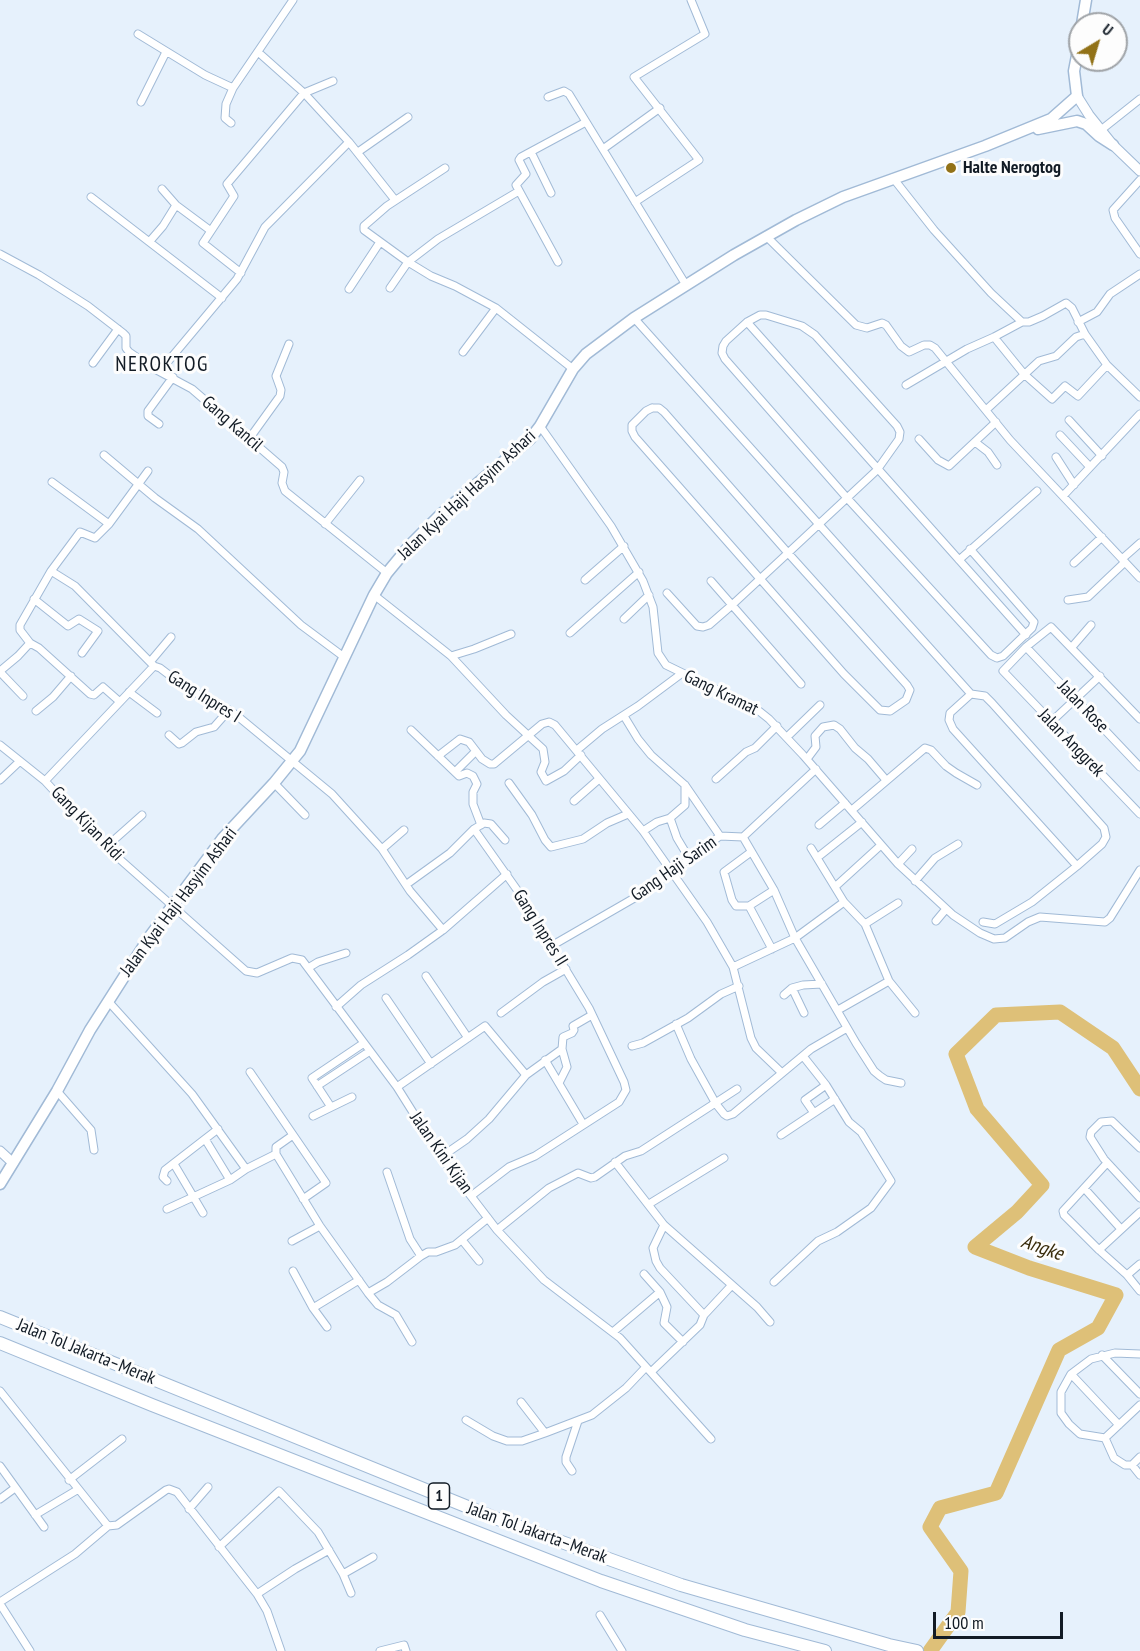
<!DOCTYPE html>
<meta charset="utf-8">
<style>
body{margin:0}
#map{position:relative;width:1140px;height:1651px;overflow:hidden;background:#e6f1fc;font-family:"PT Sans Narrow",sans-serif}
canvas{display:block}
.north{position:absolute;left:1068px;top:12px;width:60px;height:60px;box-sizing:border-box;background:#fdfdfd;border:2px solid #9fa3a7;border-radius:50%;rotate:38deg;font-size:16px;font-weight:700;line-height:24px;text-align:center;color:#121b25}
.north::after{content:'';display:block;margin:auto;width:21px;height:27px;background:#927218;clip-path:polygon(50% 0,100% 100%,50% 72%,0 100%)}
.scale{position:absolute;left:933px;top:1612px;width:130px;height:27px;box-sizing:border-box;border:3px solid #121b25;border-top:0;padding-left:8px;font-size:18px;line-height:21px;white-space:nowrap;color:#121b25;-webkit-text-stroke:4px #fdfdfd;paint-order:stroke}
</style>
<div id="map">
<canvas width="1140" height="1651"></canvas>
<div class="north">U</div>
<div class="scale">100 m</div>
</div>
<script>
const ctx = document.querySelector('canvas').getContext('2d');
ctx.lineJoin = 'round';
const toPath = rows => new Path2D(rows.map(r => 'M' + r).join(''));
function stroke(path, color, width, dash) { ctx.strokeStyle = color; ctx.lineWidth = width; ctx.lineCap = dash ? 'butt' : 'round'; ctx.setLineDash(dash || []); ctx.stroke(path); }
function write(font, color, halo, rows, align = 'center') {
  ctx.font = font + ' "PT Sans Narrow",sans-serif'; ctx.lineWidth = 6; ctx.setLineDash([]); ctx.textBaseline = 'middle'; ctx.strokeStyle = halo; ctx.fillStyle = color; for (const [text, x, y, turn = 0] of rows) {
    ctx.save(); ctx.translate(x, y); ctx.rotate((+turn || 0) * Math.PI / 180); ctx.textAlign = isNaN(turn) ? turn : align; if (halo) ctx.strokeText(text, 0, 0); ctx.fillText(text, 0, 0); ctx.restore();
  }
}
stroke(toPath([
 [930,1651,958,1612,961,1571,930,1527,940,1508,996,1493,1059,1350,1098,1328,1116,1295,1029,1268,975,1247,1017,1212,1042,1185,977,1109,956,1054,996,1015,1060,1012,1113,1048,1140,1089]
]), '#dec078', 15);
const street = toPath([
 [1083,18,1096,24],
 [1116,33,1121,36],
 [138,34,205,75,233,88],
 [258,52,304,93,349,142,395,200],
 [548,97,564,91,569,94,686,285],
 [141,102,166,52],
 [231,123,225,118,226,104,233,88,293,0],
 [1101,130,1140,99],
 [603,149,660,108],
 [358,152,408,117],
 [531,152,551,193],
 [445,168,387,206,364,226,364,230,408,262,431,276,455,286,496,308,573,369],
 [893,178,934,230,991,293,1022,322],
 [1140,180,1113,210,1115,218,1140,254],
 [162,189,176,205,211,231],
 [91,197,222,298],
 [635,202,699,160,634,77,705,34,691,0],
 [766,236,856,325,867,328,882,323,886,325,901,346,909,352,924,345,930,345,935,348,1010,440,1140,578],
 [150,241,163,226,176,205],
 [0,254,39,275,88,306,123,333,126,336,126,348,129,352,151,367,192,389,282,467,284,472,282,483,285,491,387,573],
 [558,262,516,185,526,174,519,160,521,157,586,122],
 [241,273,203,243,234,196,227,184,304,93,333,81],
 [390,288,408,262,438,239,519,191],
 [349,289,380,242],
 [634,318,971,694,985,696,992,703,1104,828,1106,837,1102,844,1077,866,953,729,949,720,950,713,971,694],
 [747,322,1026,635],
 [1078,322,1097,312,1110,294,1140,274],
 [994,337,1024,374,1052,399,1065,386,1078,396,1107,365],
 [463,352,496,308],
 [93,363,118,329],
 [160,371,237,279,265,227,349,142],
 [906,385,967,349,994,337,1022,322,1029,322,1043,316,1066,303,1072,308,1085,334,1107,365,1140,397],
 [652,408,659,408,664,412,788,553,907,685,910,690,906,700,890,711,880,710,844,674,635,437,632,431,632,425,646,411,652,408],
 [986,410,1039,361,1056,356,1076,337,1085,334],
 [1069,420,1102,456],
 [159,424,148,416,148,411,173,377],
 [540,426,611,526,643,581,653,607,658,653,666,665,732,697,759,711,769,719,803,755,898,864,953,915,980,933,994,939,1005,938,1028,922,1040,917,1105,922,1110,918,1140,870],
 [1060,435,1090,467],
 [249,439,280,396,281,390,276,376,289,344],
 [919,439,938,460,949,466,996,422],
 [975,442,988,452,997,465],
 [104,455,155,498,198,529,301,625,344,657],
 [1056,457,1074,485],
 [52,482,109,524],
 [1063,496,1140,414],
 [325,524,360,480],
 [1122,559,1140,543],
 [959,560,1037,491],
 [1074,563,1102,537],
 [51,571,75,586,154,666,160,668,185,687,235,714,332,794,382,849,410,891,443,930],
 [585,580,624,546],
 [711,581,801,684],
 [667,593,697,626,703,627,709,625,732,605,788,553,818,525,847,498,877,470,899,439,900,432,897,426,815,335,802,326,766,315,760,315,747,322,726,341,723,346,722,353,725,359,847,498,991,655,997,658,1003,656,1032,628,1034,622,970,549],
 [374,595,451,656,506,715,543,749,545,762,541,772,546,781,564,771,581,755],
 [34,599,68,626,79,619,98,631,82,653],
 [1068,600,1088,597,1125,562],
 [624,619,649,595],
 [570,633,639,572],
 [1026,647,1140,767],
 [1072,647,1091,625],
 [451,656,474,649,511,634],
 [150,662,171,637],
 [0,671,18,656,30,643],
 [0,672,23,696],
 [129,692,157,713],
 [120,702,103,687,94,695,90,694,39,648,30,643,20,630,20,625,51,571,80,532,95,538,109,524,148,471],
 [36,711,53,697,71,676],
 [624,716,638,739,651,755,685,785,720,836],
 [1140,719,1051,627,1026,647,1003,671,1140,814],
 [1051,722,1100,676],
 [411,730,459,776,467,773,473,776,477,784,473,792,473,804,481,825],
 [169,735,179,744,182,743,196,732,214,727,229,710],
 [787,737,820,705],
 [0,745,45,781,106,847,246,971,257,973,292,958,302,960,397,1087,441,1157,497,1230,544,1280,620,1338,711,1439],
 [577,750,602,729,638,706,681,674],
 [438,756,460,739,469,742,482,759,490,764,494,764,542,724,549,722,555,725,643,831,707,922,733,967,751,1038,756,1048,782,1073],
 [807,759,816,747,815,736,823,727,834,725,840,729,855,748,868,759,886,780],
 [455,772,476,751],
 [716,779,746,752,755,748,777,726],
 [0,780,20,761],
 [45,781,154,666],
 [274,783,305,815],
 [509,783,532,815,545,840,551,847,583,839,607,823,628,814],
 [574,801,599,779],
 [852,810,925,748,931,750,946,766,956,773,977,785],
 [670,818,677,838,689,858],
 [819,825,845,803],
 [643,831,657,822,670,818,685,805,685,785],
 [743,837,774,890,795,938,856,1043,874,1071,880,1076,886,1080,901,1083],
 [106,847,142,815],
 [811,848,844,902,865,924,889,981,915,1013],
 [382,849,404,830],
 [751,852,724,872,732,900,736,906,749,906,774,890],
 [818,857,862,822],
 [898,864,912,849],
 [915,881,935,858,958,844],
 [407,884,450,853,474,829,484,823,491,824,505,840],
 [836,886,881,845],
 [749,906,772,949],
 [936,921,946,909],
 [983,922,995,924,1032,902,1077,866],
 [865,924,898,903],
 [553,945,643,893,720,836,743,837,816,769],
 [733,967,795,938,844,902],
 [308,968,318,962,346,953],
 [426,976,468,1038],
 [792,988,804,1013],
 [784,995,792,988,803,985,822,984],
 [386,998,431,1064],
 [108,1001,192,1094,246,1169,276,1154,320,1226,368,1293,378,1305,396,1315,412,1342],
 [336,1007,361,985,408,955,443,930,507,874],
 [838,1010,889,981],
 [501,1013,543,982,566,969],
 [676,1024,691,1059,716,1104,724,1114,727,1116,733,1114,811,1049,847,1028],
 [632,1046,643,1043,688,1018,721,994,739,986],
 [545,1060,583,1124],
 [250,1072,326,1183,303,1199],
 [559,1083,567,1067,562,1049,563,1037,572,1033,574,1030,573,1026,592,1015],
 [317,1086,370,1051],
 [397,1087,485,1026,526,1075],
 [57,1091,91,1130,94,1150],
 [331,1107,312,1078,364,1043],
 [814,1113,805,1100,826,1085],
 [313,1116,352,1097],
 [218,1129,205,1139,230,1180],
 [781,1135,835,1099],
 [1140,1148,1112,1121,1101,1122,1091,1132,1090,1137,1104,1159,1140,1198],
 [276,1154,276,1147,293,1135],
 [441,1157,467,1139,489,1119,526,1075,562,1049],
 [615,1162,664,1225,757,1307,770,1322],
 [1107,1163,1063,1211,1064,1215,1099,1250,1127,1275,1140,1291],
 [174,1164,203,1213],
 [387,1172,410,1239,421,1256],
 [167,1181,163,1177,165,1170,205,1139],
 [1084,1188,1121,1229],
 [471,1196,509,1167,535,1156,619,1102,626,1090,624,1082,589,1008,520,894,474,829],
 [649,1204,724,1158],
 [167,1209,230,1180,246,1169],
 [664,1225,653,1248,656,1261,660,1268,704,1315],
 [497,1230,549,1188,578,1173,591,1178,595,1177,625,1156,641,1151,737,1089],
 [462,1240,479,1261],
 [292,1241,320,1226],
 [1099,1250,1140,1212],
 [293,1271,313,1308,359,1280],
 [644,1274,660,1292,667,1307,664,1323,683,1342],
 [1127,1275,1140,1264],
 [774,1282,818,1241,837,1232,871,1208,891,1181,861,1132,849,1122,826,1085,803,1056],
 [368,1293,387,1282,421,1256,428,1252,436,1252,455,1245,488,1218],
 [313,1308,327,1327],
 [613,1332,660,1292],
 [1102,1355,1140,1394],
 [651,1372,700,1325,704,1315,731,1286],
 [1071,1374,1119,1425],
 [0,1391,108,1526,117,1525,166,1490,169,1489,177,1492,257,1594,267,1611,281,1651],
 [521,1402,545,1433,592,1415,626,1388,646,1367],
 [466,1420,493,1436,507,1441,522,1441,545,1433],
 [1105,1438,1080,1434,1069,1424,1061,1413,1061,1392,1071,1374,1091,1359,1115,1353,1140,1354],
 [1105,1438,1114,1458,1125,1465,1132,1465,1140,1457],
 [1105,1438,1140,1405],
 [1132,1465,1140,1475],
 [0,1466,44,1527],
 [572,1471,566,1462,566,1457,578,1421],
 [69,1480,122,1439],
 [0,1499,15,1488],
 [189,1509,208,1487],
 [35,1515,77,1490],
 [219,1547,279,1491,318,1532,343,1574,351,1593],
 [343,1574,373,1557],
 [257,1594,295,1569,329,1550],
 [0,1602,75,1554,108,1526],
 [0,1604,30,1651],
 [600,1615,622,1651],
 [380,1651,404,1645,406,1651]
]);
const secondary = toPath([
 [1077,96,1089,115,1113,145,1140,171],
 [0,1151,13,1163]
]);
const primary = toPath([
 [1082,24,1086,0],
 [1038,129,1077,121,1086,124,1099,136,1113,145],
 [0,1184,57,1091,90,1030,150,936,222,839,274,783,300,751,374,595,387,573,411,544,440,515,530,439,540,426,573,369,586,354,634,318,734,255,796,220,843,197,985,146,1051,119,1077,96,1074,71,1080,40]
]);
const highway = toPath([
 [0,1317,495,1518,681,1585,889,1645,917,1651],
 [0,1343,152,1405,601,1581,745,1630,825,1651]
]);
stroke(street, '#a1bad6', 9);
stroke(secondary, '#a1bad6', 11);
stroke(primary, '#a1bad6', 13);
stroke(highway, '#a1bad6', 14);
stroke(street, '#fff', 7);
stroke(secondary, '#fff', 9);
stroke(primary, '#fff', 10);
stroke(highway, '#fff', 12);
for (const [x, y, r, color] of [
 [951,168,6,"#927218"]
]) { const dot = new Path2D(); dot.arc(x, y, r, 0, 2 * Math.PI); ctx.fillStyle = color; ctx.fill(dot); stroke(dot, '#fdfdfd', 2); }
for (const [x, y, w] of [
 [439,1496,21]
]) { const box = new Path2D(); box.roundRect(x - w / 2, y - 13, w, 26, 4.5); ctx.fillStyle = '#fdfdfd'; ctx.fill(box); stroke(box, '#121b25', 1.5); }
write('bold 16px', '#121b25', null, [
 ["1",439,1496]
]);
write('bold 18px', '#121b25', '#fdfdfd', [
 ["Halte Nerogtog",963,168]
], 'left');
write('18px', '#121b25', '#fdfdfd', [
 ["Gang Kancil",232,424,41],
 ["Jalan Kyai Haji Hasyim Ashari",467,495,-43],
 ["Gang Kramat",721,693,26],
 ["Gang Inpres I",204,697,32],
 ["Jalan Rose",1083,707,46],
 ["Jalan Anggrek",1071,743,46],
 ["Gang Kijan Ridi",87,824,46],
 ["Gang Haji Sarim",674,869,-35],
 ["Jalan Kyai Haji Hasyim Ashari",179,902,-53],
 ["Gang Inpres II",540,928,58],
 ["Jalan Kini Kijan",441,1153,55],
 ["Jalan Tol Jakarta–Merak",86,1352,22],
 ["Jalan Tol Jakarta–Merak",537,1533,20]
]);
write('italic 20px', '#392c0c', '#fdfdfd', [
 ["Angke",1042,1248,19]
]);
ctx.letterSpacing = '1.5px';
write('21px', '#121b25', '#fdfdfd', [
 ["NEROKTOG",162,365]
]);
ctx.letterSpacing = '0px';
</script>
